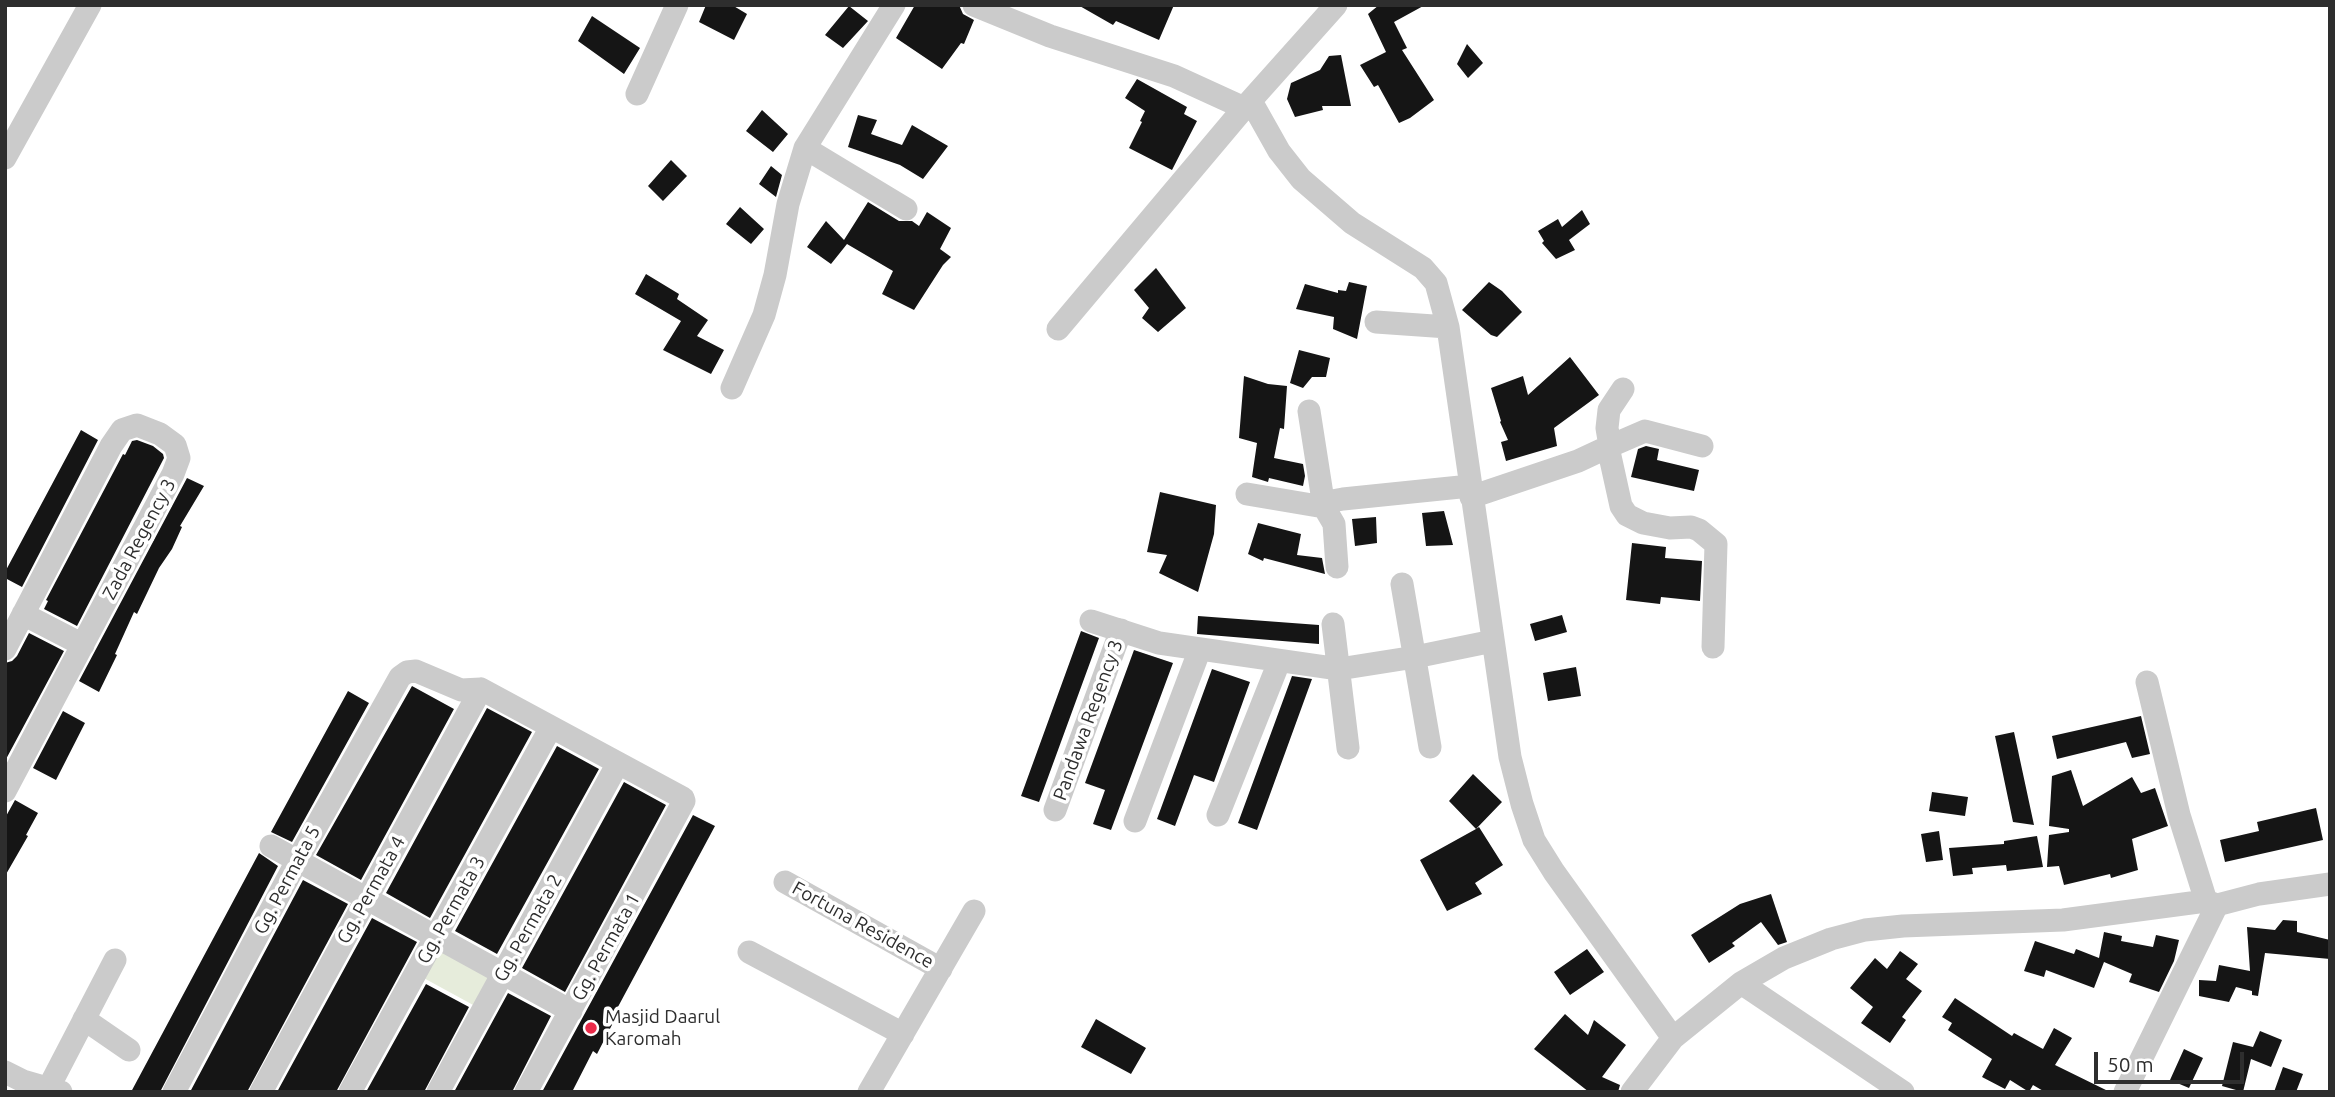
<!DOCTYPE html>
<style>
body{margin:0}
#map{position:relative;width:2335px;height:1097px;overflow:hidden;background:#fff;font-family:Ubuntu,sans-serif}
canvas{display:block}
.frame{position:absolute;inset:0;border:7px solid #2e2e2e;pointer-events:none}
.scale{position:absolute;left:2094px;top:1052px;width:150px;height:32px;box-sizing:border-box;border:4px solid #2e2e2e;border-top:0;padding-left:9px;font-size:21px;line-height:24px;white-space:nowrap;color:#2e2e2e;-webkit-text-stroke:5px #fff;paint-order:stroke}
</style>
<div id="map">
<canvas width="2335" height="1097"></canvas>
<div class="frame"></div>
<div class="scale">50 m</div>
</div>
<script>
const ctx = document.querySelector('canvas').getContext('2d');
ctx.lineJoin = 'round';
function fillPath(path, color) { ctx.fillStyle = color; ctx.fill(path, 'evenodd'); }
const toPath = rows => new Path2D(rows.map(r => 'M' + r).join(''));
function stroke(path, color, width, dash) { ctx.strokeStyle = color; ctx.lineWidth = width; ctx.lineCap = dash ? 'butt' : 'round'; ctx.setLineDash(dash || []); ctx.stroke(path); }
function write(font, color, halo, rows, align = 'center') {
  ctx.font = font + ' Ubuntu,sans-serif'; ctx.lineWidth = 7; ctx.setLineDash([]); ctx.textBaseline = 'middle'; ctx.strokeStyle = halo; ctx.fillStyle = color; for (const [text, x, y, turn = 0] of rows) {
    ctx.save(); ctx.translate(x, y); ctx.rotate((+turn || 0) * Math.PI / 180); ctx.textAlign = isNaN(turn) ? turn : align; if (halo) ctx.strokeText(text, 0, 0); ctx.fillText(text, 0, 0); ctx.restore();
  }
}
fillPath(toPath([
 [435,947,490,976,475,1006,420,976]
]), '#e6ecdb');
fillPath(toPath([
 [706,5,732,5,747,14,734,40,699,22],
 [915,5,959,5,963,14,974,20,964,44,961,43,942,69,896,38],
 [1078,5,1174,5,1159,40,1116,21,1113,25],
 [1379,5,1425,5,1394,22,1407,48,1402,50,1434,100,1410,118,1399,123,1378,85,1374,87,1360,65,1386,52,1368,14],
 [849,6,868,21,843,48,825,35],
 [592,16,640,48,624,74,578,41],
 [1467,44,1483,63,1468,78,1457,64],
 [1341,55,1351,106,1322,106,1323,110,1295,117,1287,99,1291,83,1320,70,1329,56],
 [1137,79,1187,107,1184,114,1197,121,1172,170,1129,148,1142,122,1140,121,1145,111,1125,98],
 [762,110,788,134,773,152,746,131],
 [858,115,877,120,871,134,902,145,912,125,948,146,923,179,900,165,848,147],
 [671,160,687,176,663,201,648,186],
 [771,166,782,175,776,197,759,184],
 [868,202,899,221,912,221,919,226,927,212,951,228,940,249,951,257,943,265,914,310,882,294,893,271,847,244,831,264,807,247,826,221,844,240],
 [740,207,764,229,751,244,726,224],
 [1582,210,1590,224,1569,240,1575,250,1556,259,1542,243,1544,241,1538,231,1558,219,1562,227],
 [1156,268,1186,308,1158,332,1142,318,1149,308,1134,290],
 [646,274,679,294,677,299,708,320,697,336,724,350,711,374,663,350,681,321,635,294],
 [1349,282,1367,286,1357,339,1333,329,1334,317,1296,309,1305,284,1338,293,1338,290,1346,291],
 [1489,282,1502,291,1522,312,1497,337,1491,335,1462,310],
 [1299,350,1330,358,1326,377,1312,377,1303,388,1290,383],
 [1570,357,1599,395,1554,428,1557,446,1506,461,1501,442,1508,440,1500,422,1501,421,1491,388,1523,376,1528,395],
 [1244,376,1268,384,1287,386,1284,429,1280,428,1274,458,1303,464,1305,476,1303,486,1269,478,1268,482,1252,477,1257,443,1239,438],
 [81,430,98,440,22,587,5,578,5,572],
 [137,440,153,446,163,454,164,458,77,626,44,609,48,601,46,600,123,454,125,455,132,441],
 [1646,446,1659,449,1657,460,1699,470,1694,491,1631,477,1638,449],
 [187,478,204,486,180,526,182,527,172,549,159,568,137,614,134,612,115,654,117,655,99,692,79,681],
 [1160,492,1216,505,1214,534,1198,592,1159,573,1167,555,1147,552],
 [1444,511,1453,545,1426,546,1422,513],
 [1376,517,1377,543,1355,546,1352,519],
 [1258,523,1301,534,1297,555,1322,558,1325,574,1264,558,1263,561,1248,554],
 [1632,543,1666,547,1665,558,1702,561,1700,601,1661,597,1660,604,1626,600],
 [1562,615,1567,632,1535,641,1530,624],
 [1198,616,1319,625,1319,644,1197,634],
 [1081,631,1099,638,1039,802,1021,796],
 [29,633,64,651,5,761,5,663,12,661,17,656],
 [1134,650,1173,663,1111,830,1093,824,1105,790,1085,783],
 [1576,667,1581,696,1548,701,1543,673],
 [1212,669,1250,682,1214,782,1194,775,1175,826,1157,819],
 [1292,676,1312,679,1257,830,1238,823],
 [412,686,454,709,361,880,316,855],
 [348,691,369,703,292,842,271,832],
 [487,708,532,732,430,918,386,893],
 [63,711,85,723,56,780,33,768],
 [2141,716,2150,754,2132,758,2126,742,2057,759,2052,736],
 [2014,732,2034,825,2013,822,1995,736],
 [557,746,599,769,497,954,455,931],
 [2071,770,2083,806,2132,777,2141,793,2155,788,2168,826,2132,839,2138,870,2111,878,2110,874,2064,885,2059,866,2047,867,2049,835,2069,832,2069,829,2049,826,2052,776],
 [1473,774,1502,802,1476,829,1479,827,1503,865,1475,883,1482,894,1447,911,1420,860,1476,829,1449,801],
 [624,782,666,805,565,992,522,968],
 [1932,792,1968,797,1965,816,1929,811],
 [15,800,38,813,26,835,28,836,5,876,5,818],
 [2316,808,2323,840,2225,862,2220,840,2259,831,2257,822],
 [693,815,715,826,612,1018,615,1019,597,1054,593,1051,572,1092,542,1092],
 [1939,831,1943,860,1926,862,1921,834],
 [2037,836,2043,867,2007,871,2006,865,1972,868,1973,874,1953,876,1949,848,2004,844,2004,841],
 [259,853,278,866,160,1092,131,1092],
 [303,880,348,904,247,1092,190,1092],
 [1771,894,1787,942,1778,945,1761,922,1732,943,1735,946,1709,963,1691,935,1740,904],
 [372,918,417,942,336,1092,277,1092],
 [2283,920,2297,921,2297,932,2330,940,2330,959,2265,953,2258,996,2252,995,2252,991,2236,987,2229,1002,2199,996,2199,980,2216,981,2219,965,2250,971,2247,927,2275,930],
 [2104,932,2122,936,2121,941,2153,947,2156,935,2179,940,2174,961,2159,992,2129,982,2132,974,2104,962,2094,988,2046,970,2044,977,2024,971,2035,941,2074,954,2076,949,2099,958],
 [1587,949,1604,972,1570,995,1554,972],
 [1900,951,1918,964,1906,979,1922,991,1902,1017,1906,1020,1890,1043,1861,1023,1873,1007,1850,988,1875,958,1887,969],
 [426,984,469,1007,424,1092,366,1092],
 [508,993,551,1016,512,1092,454,1092],
 [1955,998,2012,1036,2014,1033,2043,1049,2054,1028,2072,1038,2055,1065,2110,1092,2045,1092,2033,1085,2029,1092,2010,1080,2005,1089,1982,1077,1992,1059,1948,1030,1952,1023,1942,1017],
 [1565,1014,1588,1035,1594,1020,1626,1045,1602,1077,1620,1085,1618,1092,1589,1092,1534,1049],
 [1096,1019,1146,1048,1131,1074,1081,1047],
 [2260,1031,2282,1040,2271,1067,2251,1059,2243,1092,2222,1086,2233,1042,2253,1047],
 [2184,1049,2203,1058,2189,1088,2170,1080],
 [2283,1067,2303,1074,2296,1092,2274,1092]
]), '#151515');
stroke(toPath([
 [974,5,1050,36,1174,76,1244,108],
 [637,94,677,5],
 [1252,103,1279,151,1301,179,1352,223,1423,268,1436,283,1448,327,1510,757,1522,804,1534,840,1554,872,1673,1038],
 [805,148,906,209],
 [5,158,90,5],
 [1376,322,1448,327],
 [1058,329,1244,108,1336,5],
 [732,388,764,315,775,275,788,204,805,148,894,5],
 [1309,411,1324,507,1332,501,1343,499,1470,486],
 [1610,446,1607,428,1609,410,1623,389],
 [1608,447,1645,431,1702,446],
 [1247,494,1324,507,1334,524,1337,567],
 [1471,497,1578,461,1608,447,1621,506,1627,515,1643,523,1670,528,1691,527,1699,530,1716,544,1713,647],
 [1402,584,1430,747],
 [23,614,83,645],
 [1091,621,1159,643,1339,669,1415,657,1493,641],
 [1333,624,1348,748],
 [5,649,111,446,122,430,137,425,160,434,175,445,179,458,173,474,5,791],
 [2147,682,2179,815,2206,901],
 [1055,810,1121,630],
 [1218,815,1279,662],
 [1135,821,1200,649],
 [271,846,571,1011],
 [785,882,941,969],
 [749,952,903,1034],
 [1741,983,1903,1092],
 [84,1019,129,1050],
 [5,1072,23,1081,61,1092],
 [49,1087,115,960],
 [174,1092,297,861,400,677,407,672,416,671,461,690,481,689,683,798,684,801,526,1092],
 [261,1092,481,689],
 [350,1092,551,727],
 [438,1092,618,763],
 [869,1092,974,911],
 [1632,1092,1673,1038,1741,983,1784,958,1831,939,1865,930,1903,926,2063,920,2206,901,2217,905,2259,894,2330,884],
 [2125,1092,2217,905]
]), '#cbcbcb', 23);
for (const [x, y, r, color] of [
 [591,1028,7,"#eb2a49"]
]) { const dot = new Path2D(); dot.arc(x, y, r, 0, 2 * Math.PI); ctx.fillStyle = color; ctx.fill(dot); stroke(dot, '#fff', 2.5); }
write('19px', '#2e2e2e', '#fff', [
 ["Zada Regency 3",139,539,-62],
 ["Pandawa Regency 3",1088,720,-70],
 ["Gg. Permata 5",287,880,-62],
 ["Gg. Permata 4",371,890,-61],
 ["Gg. Permata 3",451,910,-61],
 ["Fortuna Residence",863,925,29],
 ["Gg. Permata 2",528,928,-61],
 ["Gg. Permata 1",606,947,-61]
]);
write('19px', '#2e2e2e', '#fff', [
 ["Masjid Daarul",605,1017],
 ["Karomah",605,1039]
], 'left');
</script>
